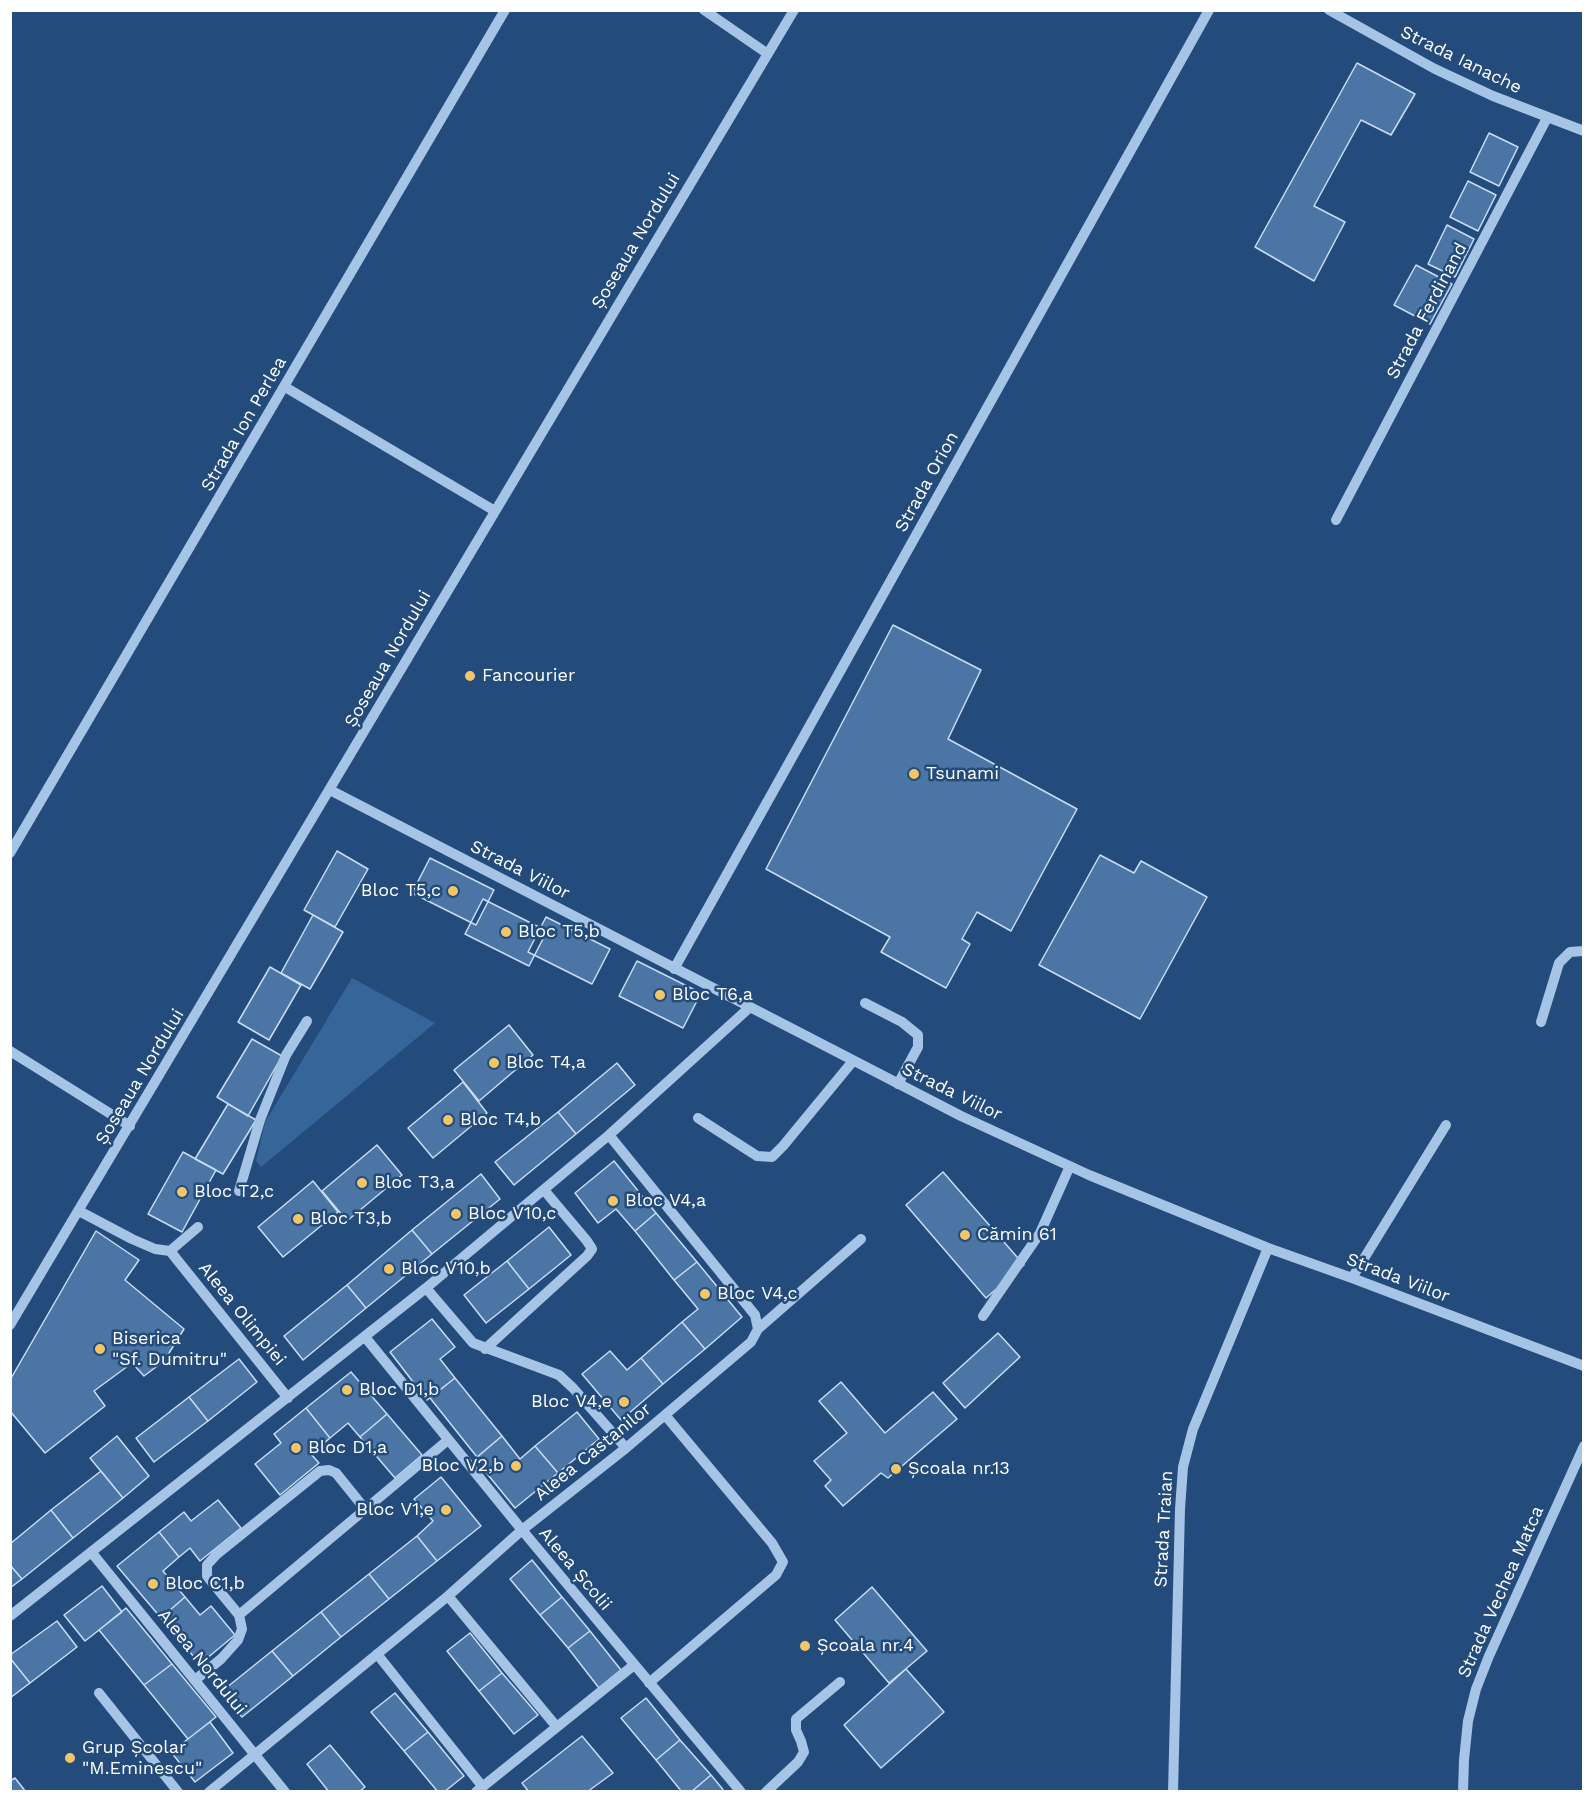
<!DOCTYPE html>
<meta charset="utf-8">
<style>
body{margin:0}
#map{position:relative;width:1594px;height:1802px;overflow:hidden;background:#234b7b;font-family:"Work Sans",sans-serif}
canvas{display:block}
.frame{position:absolute;inset:0;border:12px solid #fff;pointer-events:none}
</style>
<div id="map">
<canvas width="1594" height="1802"></canvas>
<div class="frame"></div>
</div>
<script>
const ctx = document.querySelector('canvas').getContext('2d');
ctx.lineJoin = 'round';
function fillPath(path, color) { ctx.fillStyle = color; ctx.fill(path, 'evenodd'); }
const toPath = rows => new Path2D(rows.map(r => 'M' + r).join(''));
function stroke(path, color, width, dash) { ctx.strokeStyle = color; ctx.lineWidth = width; ctx.lineCap = dash ? 'butt' : 'round'; ctx.setLineDash(dash || []); ctx.stroke(path); }
function write(font, color, halo, rows, align = 'center') {
  ctx.font = font + ' "Work Sans",sans-serif'; ctx.lineWidth = 5; ctx.setLineDash([]); ctx.textBaseline = 'middle'; ctx.strokeStyle = halo; ctx.fillStyle = color; for (const [text, x, y, turn = 0] of rows) {
    ctx.save(); ctx.translate(x, y); ctx.rotate((+turn || 0) * Math.PI / 180); ctx.textAlign = isNaN(turn) ? turn : align; if (halo) ctx.strokeText(text, 0, 0); ctx.fillText(text, 0, 0); ctx.restore();
  }
}
fillPath(toPath([
 [352,978,435,1023,261,1167,256,1161,265,1122]
]), '#366599');
const building = toPath([
 [1357,63,1415,94,1391,135,1361,120,1314,206,1345,222,1314,281,1255,247,1357,63],
 [1489,133,1518,147,1499,186,1470,172,1489,133],
 [1468,181,1496,195,1478,231,1450,217,1468,181],
 [1447,225,1474,239,1455,277,1428,264,1447,225],
 [1416,265,1452,284,1430,324,1394,305,1416,265],
 [893,625,981,670,948,739,1077,809,1011,931,977,912,962,939,970,944,946,988,881,952,890,937,766,869,893,625],
 [337,851,368,869,335,927,304,910,337,851],
 [1100,855,1134,873,1141,861,1207,897,1140,1019,1039,965,1100,855],
 [430,858,494,890,476,925,412,893,430,858],
 [483,899,547,931,529,966,465,934,483,899],
 [313,915,343,932,310,989,281,973,313,915],
 [546,917,610,949,592,984,528,952,546,917],
 [637,961,701,993,683,1028,619,996,637,961],
 [270,967,301,985,269,1040,238,1022,270,967],
 [509,1025,533,1055,479,1101,454,1070,509,1025],
 [252,1039,282,1056,248,1116,217,1097,252,1039],
 [617,1063,635,1085,576,1134,558,1112,617,1063],
 [463,1082,487,1113,433,1158,408,1128,463,1082],
 [228,1104,256,1120,223,1174,195,1159,228,1104],
 [558,1112,576,1134,514,1185,495,1162,558,1112],
 [377,1145,402,1175,347,1221,322,1191,377,1145],
 [183,1152,216,1170,182,1232,148,1214,183,1152],
 [614,1161,656,1213,635,1231,616,1209,598,1223,575,1193,614,1161],
 [943,1172,1024,1265,986,1298,906,1205,943,1172],
 [481,1174,500,1199,432,1254,412,1230,481,1174],
 [313,1181,338,1212,283,1257,258,1227,313,1181],
 [656,1213,697,1262,674,1280,635,1231,656,1213],
 [549,1227,571,1255,529,1289,507,1261,549,1227],
 [412,1230,432,1254,366,1308,347,1285,412,1230],
 [96,1231,139,1260,125,1280,184,1329,164,1361,144,1376,132,1363,94,1391,105,1406,45,1453,10,1411,10,1380,96,1231],
 [507,1261,529,1289,486,1323,464,1295,507,1261],
 [697,1262,742,1317,705,1349,682,1322,698,1309,674,1280,697,1262],
 [347,1285,366,1308,303,1360,284,1336,347,1285],
 [432,1319,455,1347,440,1359,455,1378,427,1400,390,1352,432,1319],
 [682,1322,705,1349,663,1384,641,1358,682,1322],
 [998,1333,1020,1357,965,1408,943,1383,998,1333],
 [610,1351,627,1370,641,1358,663,1384,621,1420,582,1374,610,1351],
 [239,1359,257,1382,208,1421,189,1397,239,1359],
 [351,1372,387,1414,360,1437,348,1423,330,1438,306,1408,351,1372],
 [455,1378,502,1436,477,1457,430,1398,455,1378],
 [841,1382,885,1433,933,1392,957,1419,888,1478,881,1473,843,1506,825,1486,831,1480,814,1461,847,1433,819,1401,841,1382],
 [189,1397,208,1421,154,1462,136,1438,189,1397],
 [306,1408,330,1438,311,1454,319,1463,280,1495,255,1464,281,1443,274,1434,306,1408],
 [577,1412,599,1439,558,1473,535,1446,577,1412],
 [387,1414,422,1455,395,1478,360,1437,387,1414],
 [117,1436,149,1476,123,1498,90,1458,117,1436],
 [502,1436,520,1459,535,1446,558,1473,515,1508,475,1459,502,1436],
 [101,1471,123,1498,73,1538,51,1510,101,1471],
 [441,1477,481,1526,437,1561,417,1536,433,1521,414,1499,441,1477],
 [218,1500,241,1528,200,1561,190,1548,179,1557,159,1532,184,1512,191,1521,218,1500],
 [51,1510,73,1538,22,1579,10,1565,10,1544,51,1510],
 [159,1532,179,1557,163,1571,185,1597,161,1618,117,1566,159,1532],
 [417,1536,437,1561,389,1599,369,1574,417,1536],
 [532,1560,562,1597,540,1615,510,1579,532,1560],
 [10,1565,22,1579,10,1588,10,1565],
 [369,1574,389,1599,341,1637,321,1612,369,1574],
 [102,1586,122,1612,85,1641,64,1615,102,1586],
 [872,1587,927,1651,889,1683,835,1620,872,1587],
 [185,1597,200,1615,211,1606,235,1635,200,1664,161,1618,185,1597],
 [562,1597,590,1631,568,1648,540,1615,562,1597],
 [126,1608,172,1664,144,1685,99,1630,126,1608],
 [321,1612,341,1637,293,1676,272,1651,321,1612],
 [57,1621,77,1647,30,1683,10,1658,10,1655,57,1621],
 [590,1631,621,1670,599,1688,568,1648,590,1631],
 [470,1633,502,1673,479,1691,447,1651,470,1633],
 [272,1651,293,1676,242,1717,221,1692,272,1651],
 [10,1658,30,1683,10,1698,10,1658],
 [172,1664,216,1717,188,1739,144,1685,172,1664],
 [906,1669,944,1712,881,1768,844,1725,906,1669],
 [502,1673,538,1715,514,1734,479,1691,502,1673],
 [395,1693,428,1732,404,1751,371,1712,395,1693],
 [646,1698,680,1740,656,1760,621,1718,646,1698],
 [210,1722,233,1753,195,1782,171,1752,210,1722],
 [428,1732,464,1776,444,1792,438,1792,404,1751,428,1732],
 [582,1736,613,1773,587,1792,529,1792,522,1783,582,1736],
 [680,1740,711,1775,691,1792,682,1792,656,1760,680,1740],
 [330,1745,365,1787,359,1792,329,1792,307,1764,330,1745],
 [711,1775,725,1792,691,1792,711,1775],
 [15,1778,26,1792,10,1792,10,1781,15,1778]
]);
fillPath(building, '#4b75a4');
stroke(building, '#c9ddf4', 1.5);
stroke(toPath([
 [704,10,768,54],
 [1329,10,1435,69,1493,96,1584,131],
 [285,387,495,511],
 [1336,520,1547,118],
 [330,790,961,1116,1089,1175,1268,1248,1352,1278,1584,1366],
 [10,853,505,10],
 [674,969,1209,10],
 [865,1003,902,1022,918,1035,918,1047,898,1084],
 [1541,1022,1559,963,1570,952,1584,951],
 [10,1051,130,1126],
 [698,1118,757,1156,772,1157,783,1146,853,1061],
 [239,1191,260,1120,286,1055,307,1021],
 [79,1211,132,1239,155,1249,170,1251,198,1227],
 [170,1251,288,1398],
 [1352,1278,1446,1125],
 [426,1288,473,1343,559,1375,573,1388,626,1448],
 [983,1316,1040,1233,1070,1166],
 [10,1325,794,10],
 [758,1329,861,1239],
 [365,1337,522,1530,741,1792],
 [485,1349,587,1256,592,1249,587,1241,544,1190],
 [92,1553,285,1792],
 [448,1596,556,1726],
 [239,1615,207,1576,207,1565,217,1554,320,1471,329,1470,336,1473,365,1509],
 [10,1616,426,1288,609,1135,749,1008],
 [377,1654,482,1786],
 [195,1680,221,1659,238,1640,242,1629,239,1615,448,1440],
 [649,1683,776,1575,783,1562,772,1543,665,1415],
 [99,1693,178,1792],
 [209,1792,448,1596,522,1530,626,1448,751,1342,758,1329,755,1315,609,1135],
 [476,1792,634,1665],
 [766,1792,798,1762,804,1752,801,1741,796,1730,796,1719,840,1682],
 [1173,1792,1180,1509,1183,1467,1193,1429,1268,1248],
 [1463,1792,1464,1760,1468,1721,1476,1689,1489,1656,1584,1446]
]), '#a6c4e5', 10);
for (const [x, y, r, color] of [
 [470,676,6,"#f0c669"],
 [914,774,6,"#f0c669"],
 [453,891,6,"#f0c669"],
 [506,932,6,"#f0c669"],
 [660,995,6,"#f0c669"],
 [494,1063,6,"#f0c669"],
 [448,1120,6,"#f0c669"],
 [362,1183,6,"#f0c669"],
 [182,1192,6,"#f0c669"],
 [613,1201,6,"#f0c669"],
 [456,1214,6,"#f0c669"],
 [298,1219,6,"#f0c669"],
 [965,1235,6,"#f0c669"],
 [389,1269,6,"#f0c669"],
 [705,1294,6,"#f0c669"],
 [100,1349,6,"#f0c669"],
 [347,1390,6,"#f0c669"],
 [624,1402,6,"#f0c669"],
 [296,1448,6,"#f0c669"],
 [516,1466,6,"#f0c669"],
 [896,1469,6,"#f0c669"],
 [446,1510,6,"#f0c669"],
 [153,1584,6,"#f0c669"],
 [805,1646,6,"#f0c669"],
 [70,1758,6,"#f0c669"]
]) { const dot = new Path2D(); dot.arc(x, y, r, 0, 2 * Math.PI); ctx.fillStyle = color; ctx.fill(dot); stroke(dot, '#234b7b', 2); }
write('18px', '#fff', '#234b7b', [
 ["Strada Ianache",1461,60,26],
 ["Șoseaua Nordului",636,241,-59],
 ["Strada Ferdinand",1427,311,-62],
 ["Strada Ion Perlea",244,424,-60],
 ["Strada Orion",927,482,-61],
 ["Șoseaua Nordului",388,659,-60],
 ["Strada Viilor",520,870,27],
 ["Șoseaua Nordului",140,1077,-59],
 ["Strada Viilor",952,1092,26],
 ["Strada Viilor",1398,1278,21],
 ["Aleea Olimpiei",242,1314,51],
 ["Aleea Castanilor",593,1452,-39],
 ["Strada Traian",1164,1529,-87],
 ["Aleea Școlii",575,1569,50],
 ["Strada Vechea Matca",1501,1592,-66],
 ["Aleea Nordului",202,1662,51]
]);
write('18px', '#fff', '#234b7b', [
 ["Fancourier",482,676],
 ["Tsunami",926,774],
 ["Bloc T5,c",441,891,"right"],
 ["Bloc T5,b",518,932],
 ["Bloc T6,a",672,995],
 ["Bloc T4,a",506,1063],
 ["Bloc T4,b",460,1120],
 ["Bloc T3,a",374,1183],
 ["Bloc T2,c",194,1192],
 ["Bloc V4,a",625,1201],
 ["Bloc V10,c",468,1214],
 ["Bloc T3,b",310,1219],
 ["Cămin 61",977,1235],
 ["Bloc V10,b",401,1269],
 ["Bloc V4,c",717,1294],
 ["Biserica",112,1339],
 ["\"Sf. Dumitru\"",112,1360],
 ["Bloc D1,b",359,1390],
 ["Bloc V4,e",612,1402,"right"],
 ["Bloc D1,a",308,1448],
 ["Bloc V2,b",504,1466,"right"],
 ["Școala nr.13",908,1469],
 ["Bloc V1,e",434,1510,"right"],
 ["Bloc C1,b",165,1584],
 ["Școala nr.4",817,1646],
 ["Grup Școlar",82,1748],
 ["\"M.Eminescu\"",82,1769]
], 'left');
</script>
